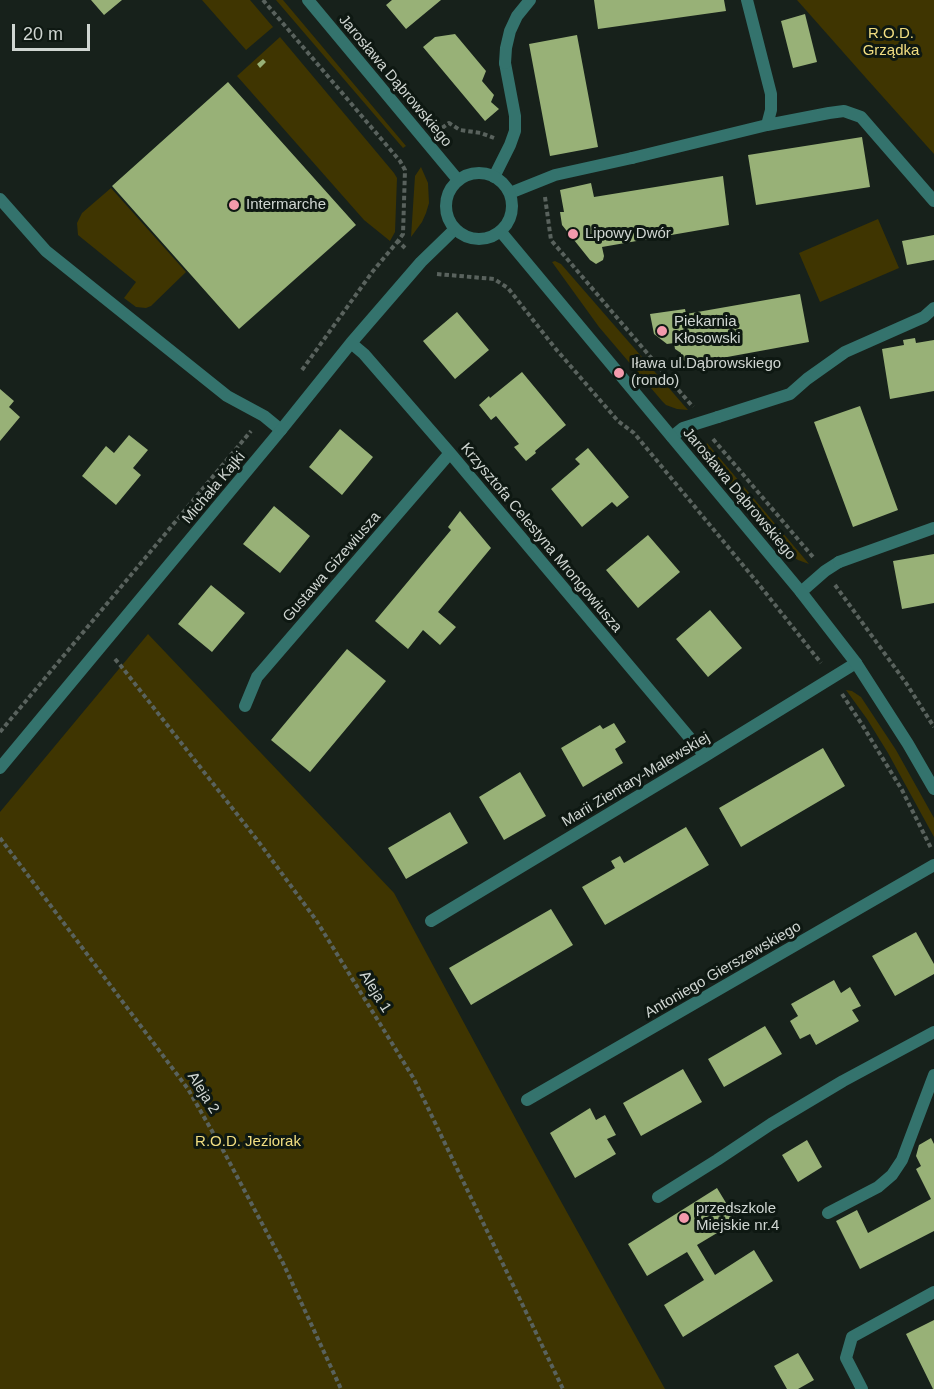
<!DOCTYPE html>
<meta charset="utf-8">
<style>
body{margin:0}
#map{position:relative;width:934px;height:1389px;overflow:hidden;background:#17211b;font-family:Helvetica,sans-serif}
canvas{display:block}
.scale{position:absolute;left:12px;top:24px;width:78px;height:27px;box-sizing:border-box;border:3px solid #d0d6d2;border-top:0;padding-left:8px;font-size:18px;line-height:21px;white-space:nowrap;color:#d0d6d2;-webkit-text-stroke:4px #0e1812;paint-order:stroke}
</style>
<div id="map">
<canvas width="934" height="1389"></canvas>
<div class="scale">20 m</div>
</div>
<script>
const ctx = document.querySelector('canvas').getContext('2d');
ctx.lineJoin = 'round';
function fillPath(path, color) { ctx.fillStyle = color; ctx.fill(path, 'evenodd'); }
const toPath = rows => new Path2D(rows.map(r => 'M' + r).join(''));
function stroke(path, color, width, dash) { ctx.strokeStyle = color; ctx.lineWidth = width; ctx.lineCap = dash ? 'butt' : 'round'; ctx.setLineDash(dash || []); ctx.stroke(path); }
function write(font, color, halo, rows, align = 'center') {
  ctx.font = font + ' Helvetica,sans-serif'; ctx.lineWidth = 6; ctx.setLineDash([]); ctx.textBaseline = 'middle'; ctx.strokeStyle = halo; ctx.fillStyle = color; for (const [text, x, y, turn = 0] of rows) {
    ctx.save(); ctx.translate(x, y); ctx.rotate((+turn || 0) * Math.PI / 180); ctx.textAlign = isNaN(turn) ? turn : align; if (halo) ctx.strokeText(text, 0, 0); ctx.fillText(text, 0, 0); ctx.restore();
  }
}
fillPath(toPath([
 [202,0,250,0,273,27,246,50],
 [276,0,283,0,406,146,403,148],
 [797,0,934,0,934,154,866,78],
 [280,37,394,173,397,178,395,232,390,241,364,220,237,76],
 [421,167,428,183,429,203,426,213,422,222,411,237,415,176],
 [111,188,186,272,151,306,146,308,136,307,124,298,136,282,78,235,77,223,82,213],
 [878,219,899,268,820,302,799,253],
 [555,261,561,264,688,410,677,409,666,405,662,401,599,327,552,262],
 [707,443,809,564,798,560,787,553,706,458,704,450],
 [148,634,394,893,533,1151,665,1389,0,1389,0,812],
 [846,690,852,691,861,697,896,750,934,818,934,837,888,753,867,719]
]), '#3f3501');
fillPath(toPath([
 [91,0,122,0,104,15],
 [392,0,441,0,406,29,386,5],
 [594,0,724,0,726,11,598,29],
 [805,14,817,62,793,68,781,21],
 [455,34,486,71,482,81,494,95,491,102,499,109,485,121,423,47,435,37],
 [577,35,598,147,550,156,529,44],
 [263,59,266,62,260,68,257,64],
 [228,82,356,225,239,329,112,186],
 [862,137,870,187,756,205,748,155],
 [723,176,729,225,602,247,604,256,603,260,596,264,590,260,562,225,560,212,564,212,560,190,591,183,594,197],
 [934,235,934,260,907,265,902,241],
 [800,294,809,342,689,364,682,359,681,353,675,349,674,343,667,344,654,334,650,314,685,309,686,314],
 [457,312,489,350,455,379,423,341],
 [915,338,916,343,934,340,934,391,890,399,882,349,904,345,903,340],
 [522,372,566,425,535,451,536,453,526,461,514,447,519,444,496,416,491,420,479,405,489,396,490,398],
 [0,389,14,401,9,407,20,417,0,441],
 [860,406,898,510,853,527,814,422],
 [340,429,373,457,342,495,309,467],
 [129,435,148,450,133,468,141,475,116,505,82,476,106,446,114,453],
 [588,448,629,497,617,507,612,502,582,527,551,489,580,464,575,459],
 [274,506,310,536,280,573,243,544],
 [460,511,491,548,438,612,456,627,440,645,423,630,408,649,375,621,451,530,448,527],
 [648,535,680,572,638,608,606,570],
 [934,554,934,603,902,609,893,561],
 [211,585,245,613,212,652,178,624],
 [710,610,742,648,708,677,676,639],
 [347,649,386,681,310,772,271,740],
 [614,723,626,742,615,749,623,763,583,787,561,748,600,725,603,729],
 [823,748,845,786,741,847,719,808],
 [520,772,546,816,504,840,479,797],
 [450,812,468,843,406,879,388,848],
 [686,827,709,865,605,925,582,887,615,868,611,861,620,856,624,863],
 [551,909,573,945,471,1005,449,968],
 [916,932,934,964,934,974,895,996,872,956],
 [834,980,841,993,850,987,861,1006,852,1010,859,1021,816,1045,810,1034,800,1039,790,1021,798,1016,791,1004],
 [765,1026,782,1054,724,1087,708,1059],
 [683,1069,702,1102,641,1136,623,1103],
 [590,1108,596,1120,605,1115,616,1135,607,1139,616,1154,575,1178,550,1133],
 [931,1138,934,1144,934,1231,860,1269,836,1221,857,1210,868,1233,931,1199,916,1169,921,1166,916,1156,919,1145],
 [807,1140,822,1167,798,1182,782,1155],
 [717,1188,737,1221,697,1245,715,1275,754,1250,773,1281,683,1337,664,1305,704,1280,687,1252,647,1276,628,1244],
 [934,1320,934,1389,933,1389,906,1334],
 [798,1353,814,1380,798,1389,787,1389,774,1366]
]), '#98b177');
stroke(toPath([
 [263,0,400,161,405,170,403,234,398,241,405,248],
 [442,128,449,123,460,130,481,133,494,138],
 [545,197,551,240,693,407],
 [437,274,494,279,508,288,555,348,618,421,634,433,761,587,821,663],
 [302,370,373,271,398,241],
 [713,439,813,557],
 [835,585,906,683,934,727],
 [115,659,121,666,258,841,316,920,414,1079,563,1389],
 [842,694,861,723,902,790,931,848],
 [0,732,251,431],
 [0,838,188,1089,224,1152,283,1263,341,1389]
]), '#59625d', 4, [4.5, 3]);
stroke(toPath([
 [494,177,510,145,515,131,515,116,505,63],
 [510,193,555,175,632,158],
 [0,199,46,251,227,396,264,416,281,430],
 [672,437,683,428,718,417],
 [801,592,825,571,839,562],
 [658,1197,717,1160,771,1124,843,1081,934,1032],
 [828,1213,878,1187,892,1175,902,1160,934,1075],
 [862,1389,846,1358,852,1337,934,1292]
]), '#34736d', 12);
stroke(toPath([
 [747,0,771,94,771,110,767,125],
 [505,63,506,48,510,31,517,16,530,0],
 [632,158,767,125,829,113,844,111,861,117,934,201],
 [351,343,364,354,450,453,705,756],
 [718,417,790,394,807,379,845,352,924,317,934,308],
 [839,562,934,528],
 [245,706,257,677,450,453],
 [0,768,281,430,351,343,421,262,455,229],
 [431,921,705,756,856,663],
 [527,1100,934,865]
]), '#34736d', 12);
stroke(toPath([
 [308,0,458,180],
 '446 206a33 33 0 1 1 66 0a33 33 0 1 1-66 0Z',
 [501,232,801,592,856,663,908,744,934,789]
]), '#34736d', 12);
for (const [x, y, r, color] of [
 [234,205,6,"#f39aac"],
 [573,234,6,"#f39aac"],
 [662,331,6,"#f39aac"],
 [619,373,6,"#f39aac"],
 [684,1218,6,"#f39aac"]
]) { const dot = new Path2D(); dot.arc(x, y, r, 0, 2 * Math.PI); ctx.fillStyle = color; ctx.fill(dot); stroke(dot, '#0e1812', 2); }
write('15px', '#f2de81', '#0e1812', [
 ["R.O.D.",891,34],
 ["Grządka",891,51],
 ["R.O.D. Jeziorak",248,1142]
]);
write('15px', '#d0d6d2', '#0e1812', [
 ["Jarosława Dąbrowskiego",395,81,50],
 ["Michała Kajki",214,488,-50],
 ["Jarosława Dąbrowskiego",739,494,50],
 ["Krzysztofa Celestyna Mrongowiusza",541,538,50],
 ["Gustawa Gizewiusza",332,567,-49],
 ["Marii Zientary-Malewskiej",636,780,-31],
 ["Antoniego Gierszewskiego",723,970,-30],
 ["Aleja 1",375,992,58],
 ["Aleja 2",203,1093,58]
]);
write('15px', '#d0d6d2', '#0e1812', [
 ["Intermarche",246,205],
 ["Lipowy Dwór",585,234],
 ["Piekarnia",674,322],
 ["Kłosowski",674,339],
 ["Iława ul.Dąbrowskiego",631,364],
 ["(rondo)",631,381],
 ["przedszkole",696,1209],
 ["Miejskie nr.4",696,1226]
], 'left');
</script>
